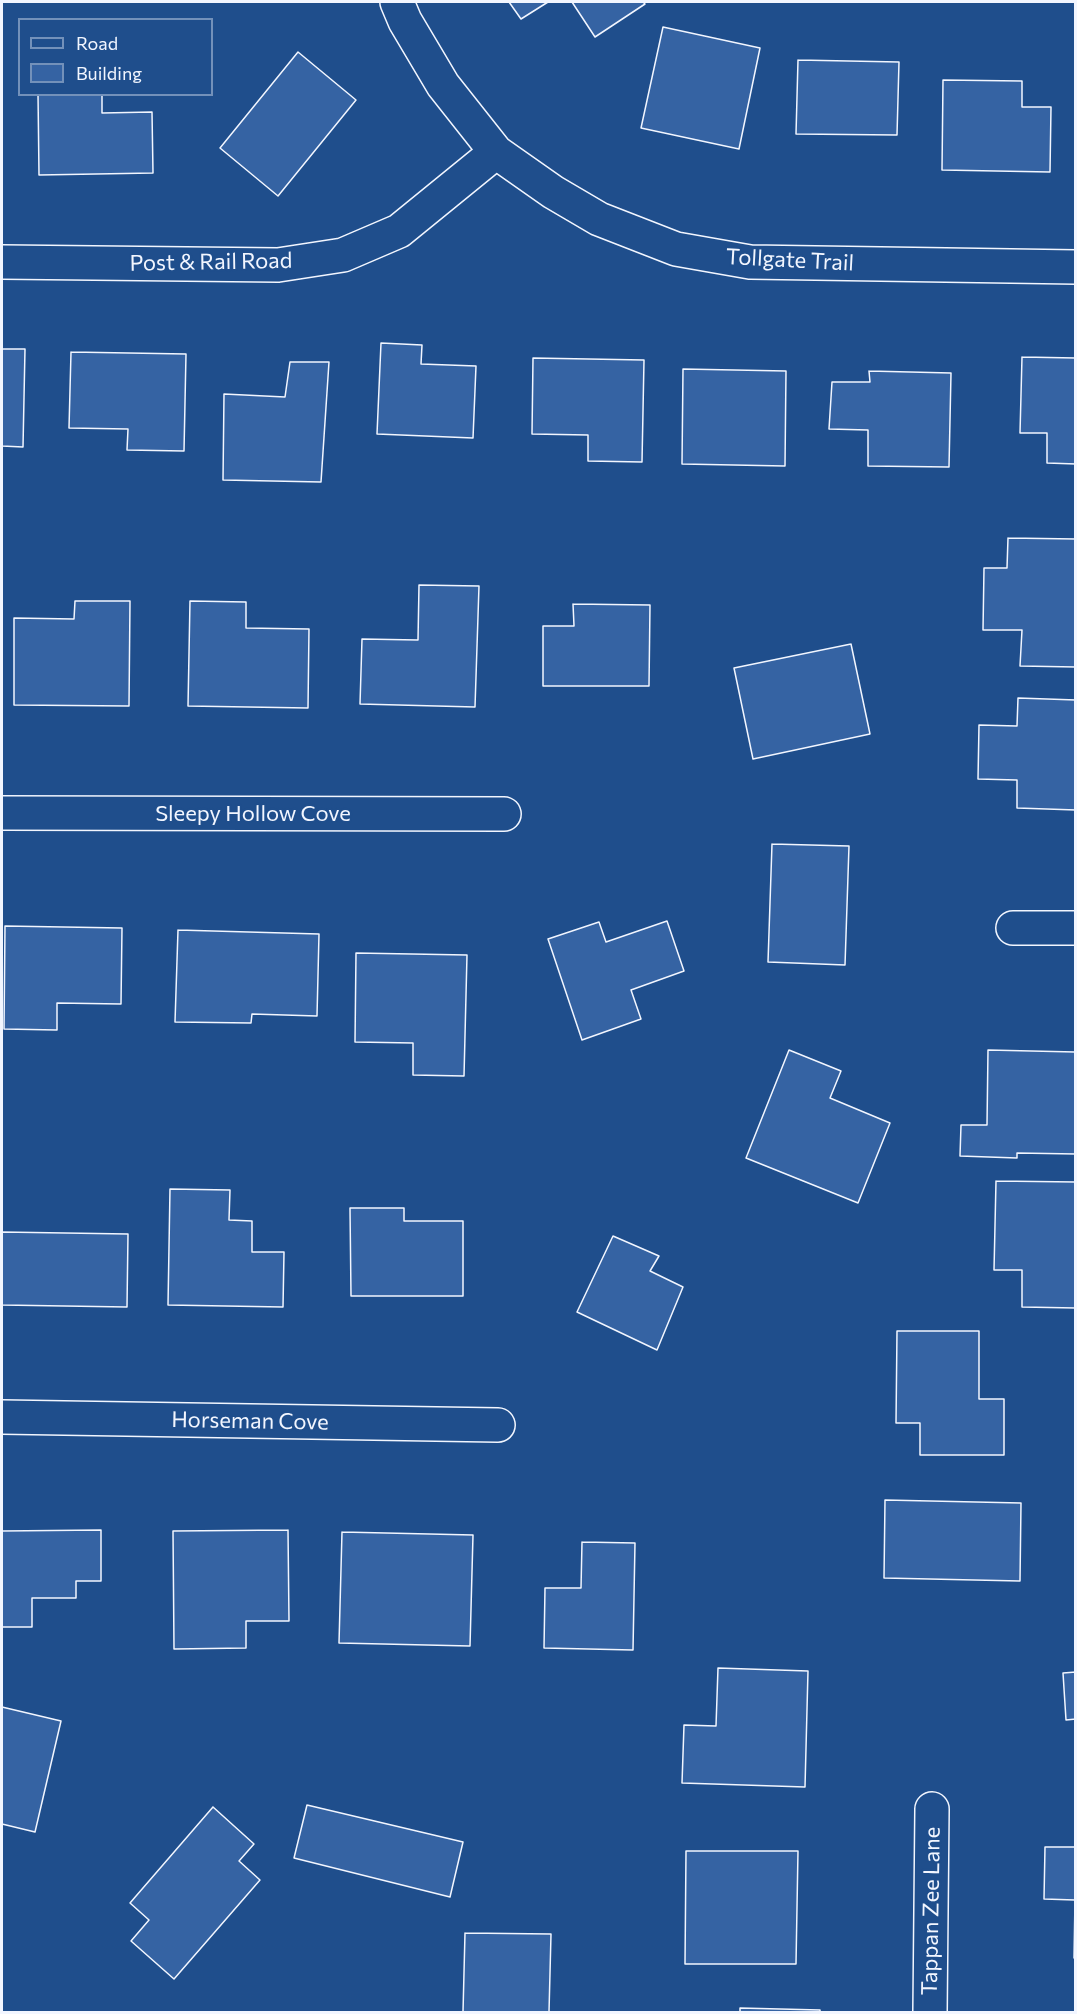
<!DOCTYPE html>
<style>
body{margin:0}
#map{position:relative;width:1077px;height:2014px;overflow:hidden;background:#1f4e8c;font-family:Commissioner,sans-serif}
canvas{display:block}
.frame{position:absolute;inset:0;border:3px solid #f2f6ff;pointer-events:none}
.legend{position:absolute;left:18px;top:18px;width:195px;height:78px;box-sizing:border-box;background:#1f4e8c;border:2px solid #7391ba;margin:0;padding:8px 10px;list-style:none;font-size:18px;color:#f2f6ff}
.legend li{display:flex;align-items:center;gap:12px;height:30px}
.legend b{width:30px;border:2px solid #7391ba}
</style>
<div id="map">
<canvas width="1077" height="2014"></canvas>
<div class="frame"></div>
<ul class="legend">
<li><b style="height:8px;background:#1f4e8c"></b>Road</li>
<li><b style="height:16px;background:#3563a3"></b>Building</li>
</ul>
</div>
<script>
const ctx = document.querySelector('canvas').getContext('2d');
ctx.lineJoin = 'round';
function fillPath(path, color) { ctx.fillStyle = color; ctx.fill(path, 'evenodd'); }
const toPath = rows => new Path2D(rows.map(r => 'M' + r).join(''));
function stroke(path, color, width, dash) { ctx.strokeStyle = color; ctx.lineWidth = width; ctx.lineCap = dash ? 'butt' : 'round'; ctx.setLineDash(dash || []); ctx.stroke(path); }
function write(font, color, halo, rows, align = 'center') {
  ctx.font = font + ' Commissioner,sans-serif'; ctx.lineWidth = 4.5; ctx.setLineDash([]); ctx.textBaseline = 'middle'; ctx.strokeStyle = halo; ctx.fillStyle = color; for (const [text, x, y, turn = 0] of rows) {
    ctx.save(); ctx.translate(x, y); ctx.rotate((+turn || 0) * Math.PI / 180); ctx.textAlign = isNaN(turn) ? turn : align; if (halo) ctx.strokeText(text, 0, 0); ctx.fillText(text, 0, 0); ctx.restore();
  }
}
const building = toPath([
 [509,2,548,2,521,19,509,2],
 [572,2,643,2,645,4,595,37,572,2],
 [663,27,760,48,739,149,641,128,663,27],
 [298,52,356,100,278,196,220,148,298,52],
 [798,60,899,62,897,135,796,134,798,60],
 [943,80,1022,81,1022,107,1051,107,1050,172,942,170,943,80],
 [38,94,102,94,102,113,152,112,153,173,39,175,38,94],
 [381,343,422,345,421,364,476,366,473,438,377,434,381,343],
 [2,349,25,349,23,447,2,446,2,349],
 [71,352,186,354,184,451,127,450,128,429,69,428,71,352],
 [1022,357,1076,358,1076,464,1047,463,1047,433,1020,433,1022,357],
 [533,358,644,360,642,462,588,461,588,435,532,434,533,358],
 [290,362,329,362,321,482,223,480,224,394,285,397,290,362],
 [683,369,786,371,785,466,682,464,683,369],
 [869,371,951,373,949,467,868,466,868,430,829,429,832,382,870,382,869,371],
 [1008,538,1076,539,1076,667,1020,666,1022,630,983,630,984,568,1007,568,1008,538],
 [419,585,479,586,475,707,360,704,362,639,418,640,419,585],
 [75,601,130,601,129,706,14,705,14,618,74,619,75,601],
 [190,601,246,602,246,628,309,629,308,708,188,706,190,601],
 [573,604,650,605,649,686,543,686,543,626,574,626,573,604],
 [851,644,870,734,753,759,734,668,851,644],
 [1018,698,1076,700,1076,810,1017,808,1017,780,978,779,979,725,1017,726,1018,698],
 [772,844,849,846,845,965,768,962,772,844],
 [667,921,684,971,631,990,641,1019,582,1040,548,939,599,922,606,942,667,921],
 [5,926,122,928,121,1004,57,1003,57,1030,4,1029,5,926],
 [178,930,319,934,317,1016,252,1014,251,1023,175,1022,178,930],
 [356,953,467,955,464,1076,413,1075,413,1043,355,1042,356,953],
 [789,1050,841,1071,830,1098,890,1123,858,1203,746,1158,789,1050],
 [988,1050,1075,1052,1076,1154,1017,1153,1017,1158,960,1156,961,1125,987,1125,988,1050],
 [996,1181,1076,1182,1076,1308,1022,1307,1022,1270,994,1270,996,1181],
 [170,1189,230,1190,229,1220,252,1221,252,1252,284,1252,283,1307,168,1305,170,1189],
 [350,1208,404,1208,404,1221,463,1221,463,1296,351,1296,350,1208],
 [2,1232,128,1234,127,1307,2,1305,2,1232],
 [613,1236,659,1256,650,1271,683,1287,657,1350,577,1312,613,1236],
 [897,1331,979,1331,979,1399,1004,1399,1004,1455,920,1455,920,1423,896,1423,897,1331],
 [885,1500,1021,1503,1020,1581,884,1578,885,1500],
 [101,1530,101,1581,76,1581,76,1598,32,1598,32,1627,2,1627,2,1531,101,1530],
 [288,1530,289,1621,246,1621,246,1648,174,1649,173,1531,288,1530],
 [342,1532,473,1535,470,1646,339,1643,342,1532],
 [582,1542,635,1543,633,1650,544,1648,545,1588,581,1588,582,1542],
 [718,1668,808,1671,805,1787,682,1783,684,1725,716,1726,718,1668],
 [1076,1672,1076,1719,1066,1720,1063,1673,1076,1672],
 [2,1707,61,1721,35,1832,2,1824,2,1707],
 [307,1805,463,1842,450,1897,294,1858,307,1805],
 [213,1807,254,1844,239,1861,260,1880,174,1979,131,1941,149,1920,130,1903,213,1807],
 [1045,1847,1076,1847,1076,1958,1074,1958,1075,1900,1044,1899,1045,1847],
 [686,1851,798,1851,796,1964,685,1964,686,1851],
 [465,1933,551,1934,549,2012,463,2012,465,1933],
 [740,2008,820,2010,820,2012,740,2012,740,2008]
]);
fillPath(building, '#3563a3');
stroke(building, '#f2f6ff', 1.5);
const minor = toPath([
 [397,2,405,21,443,85,496,152,553,192,599,219,676,249,750,262,1076,267],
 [2,262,278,265,343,255,399,231,496,152],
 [2,813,504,814],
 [1013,928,1076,928],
 [2,1417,498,1425],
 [930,2012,932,1809]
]);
stroke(minor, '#f2f6ff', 36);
stroke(minor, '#1f4e8c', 33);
write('22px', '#f2f6ff', '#1f4e8c', [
 ["Tollgate Trail",790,260,3],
 ["Post & Rail Road",211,262,-1],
 ["Sleepy Hollow Cove",253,814],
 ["Horseman Cove",250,1421,1],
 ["Tappan Zee Lane",931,1911,-89]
]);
</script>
